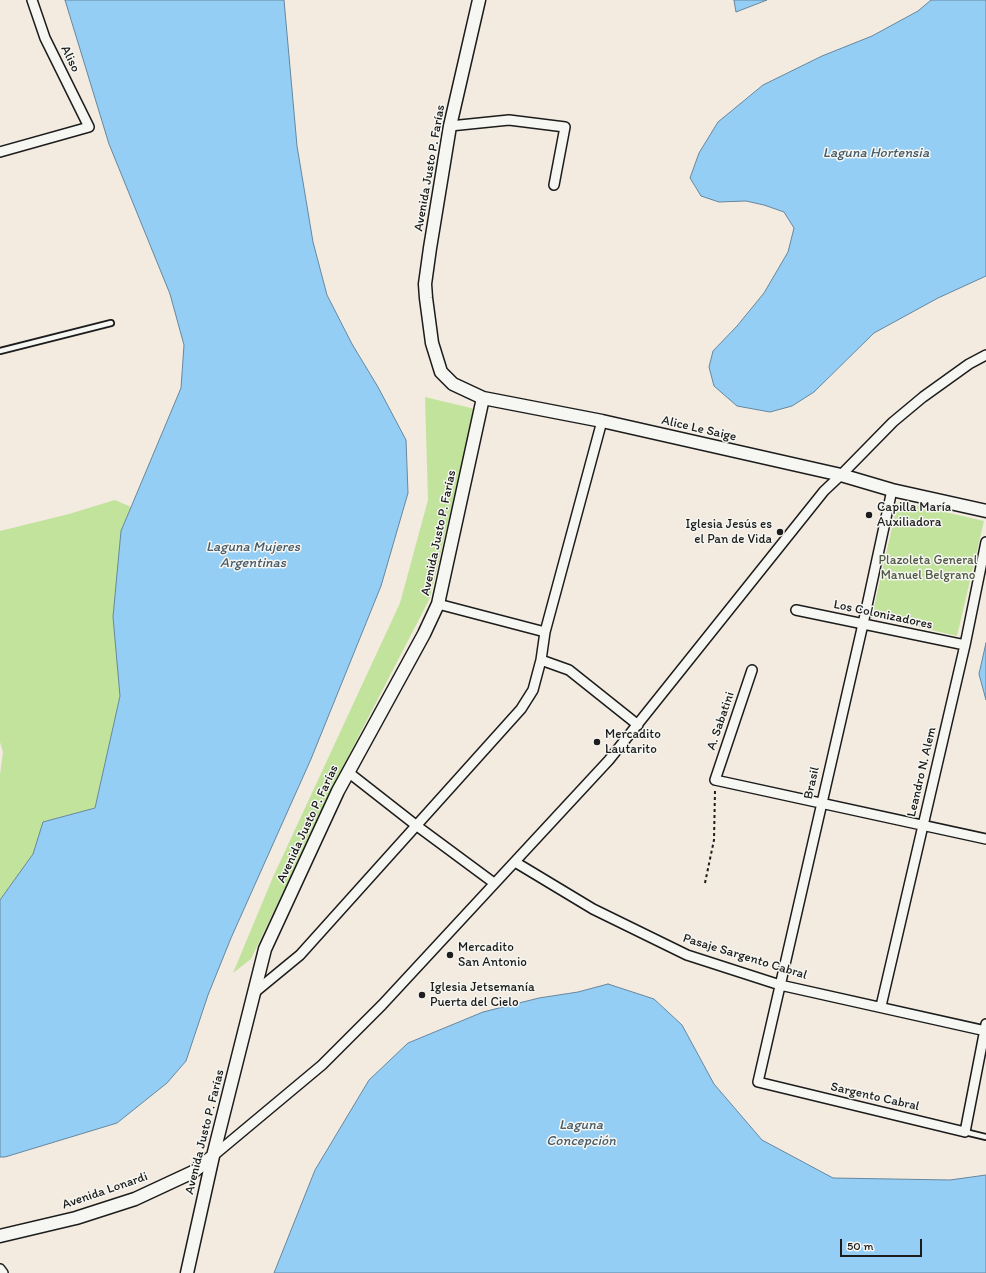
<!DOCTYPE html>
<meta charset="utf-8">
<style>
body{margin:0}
#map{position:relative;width:986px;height:1273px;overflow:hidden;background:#f3eae0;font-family:Itim,sans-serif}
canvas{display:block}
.scale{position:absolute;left:840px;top:1239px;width:82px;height:18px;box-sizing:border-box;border:2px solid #1c1c1c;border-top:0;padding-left:5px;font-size:12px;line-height:14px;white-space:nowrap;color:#1c1c1c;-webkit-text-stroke:3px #f6f6f2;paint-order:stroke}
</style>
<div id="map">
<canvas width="986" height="1273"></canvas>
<div class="scale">50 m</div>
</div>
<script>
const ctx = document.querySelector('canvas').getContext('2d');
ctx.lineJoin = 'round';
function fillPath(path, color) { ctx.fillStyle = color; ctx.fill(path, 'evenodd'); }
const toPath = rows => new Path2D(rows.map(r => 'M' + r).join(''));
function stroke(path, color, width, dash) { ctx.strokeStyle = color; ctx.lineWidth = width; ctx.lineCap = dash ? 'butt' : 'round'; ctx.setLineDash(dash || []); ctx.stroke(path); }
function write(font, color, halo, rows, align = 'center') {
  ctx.font = font + ' Itim,sans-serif'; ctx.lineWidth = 3; ctx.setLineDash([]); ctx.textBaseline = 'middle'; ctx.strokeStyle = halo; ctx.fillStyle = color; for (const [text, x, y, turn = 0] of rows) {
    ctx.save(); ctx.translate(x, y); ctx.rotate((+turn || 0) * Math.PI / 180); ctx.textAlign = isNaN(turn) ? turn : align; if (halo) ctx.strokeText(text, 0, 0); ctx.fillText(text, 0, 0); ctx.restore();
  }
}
fillPath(toPath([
 [425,397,475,409,430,598,351,751,251,959,233,973,273,877,400,603,428,500],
 [115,500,131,507,121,531,113,617,120,696,95,808,43,822,33,854,0,900,0,775,3,752,0,742,0,531,69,514],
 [898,501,984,521,957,636,872,616]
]), '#c2e39c');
const water = toPath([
 [65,0,284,0,297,146,313,242,327,295,352,344,378,387,406,440,408,493,381,586,311,759,231,938,208,995,186,1061,167,1083,117,1123,5,1157,0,1157,0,900,33,854,43,822,95,808,120,696,113,617,121,531,181,388,184,345,170,294,109,144,65,0],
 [734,0,767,0,736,12,734,0],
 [931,0,986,0,986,276,938,298,874,333,814,392,792,406,770,412,737,406,714,386,709,367,713,351,737,326,764,293,788,252,794,228,784,212,764,205,746,201,719,202,701,196,690,178,699,153,718,122,763,85,822,56,872,36,918,11,931,0],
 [986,643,986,700,979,674,986,643],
 [608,984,654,999,682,1025,714,1084,762,1140,833,1178,950,1180,986,1175,986,1273,274,1273,315,1170,369,1080,408,1043,483,1012,539,998,578,992,608,984]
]);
fillPath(water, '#95cef5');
stroke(water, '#65879e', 1);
const service = toPath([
 [0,351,111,323],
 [965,1132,986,1137]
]);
const minor = toPath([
 [450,126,509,120,565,127,554,185],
 [0,152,89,127,45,38,32,0],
 [892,490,863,624,758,1082,965,1132,986,1024],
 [438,604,545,632],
 [796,610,965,645],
 [541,660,569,670,638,725],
 [752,670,715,780,986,839],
 [348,772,417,826,494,883],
 [515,862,593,909,687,955,780,985,986,1031],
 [255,992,300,955,521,709,533,690,541,660,545,632,602,421],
 [881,1006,965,645,986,542],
 [213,1156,322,1065,382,1005,609,760,824,491,841,475,893,422,923,397,969,364,986,355],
 [0,1269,3,1273]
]);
const tertiary = toPath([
 [479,0,450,126,430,248,425,284,426,298,432,343,441,372,453,384,483,398,602,421,841,475,892,490,986,511],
 [0,1236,76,1218,135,1199,193,1172,213,1156],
 [187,1273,213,1156,265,949,338,791,424,634,438,604,483,398]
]);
stroke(service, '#1c1c1c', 8);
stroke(minor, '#1c1c1c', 12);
stroke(tertiary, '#1c1c1c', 15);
stroke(toPath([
 [705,883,714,840,715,790]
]), '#1c1c1c', 2, [3, 3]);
stroke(service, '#f6f6f2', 4.5);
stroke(minor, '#f6f6f2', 9);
stroke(tertiary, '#f6f6f2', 12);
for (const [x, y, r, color] of [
 [869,515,4,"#1c1c1c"],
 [780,532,4,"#1c1c1c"],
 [597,742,4,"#1c1c1c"],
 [450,955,4,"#1c1c1c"],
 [422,995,4,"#1c1c1c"]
]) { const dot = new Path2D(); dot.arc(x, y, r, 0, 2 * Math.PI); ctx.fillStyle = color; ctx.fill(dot); stroke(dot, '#f6f6f2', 1.5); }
write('13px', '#1c1c1c', '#f6f6f2', [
 ["Aliso",70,59,64],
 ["Avenida Justo P. Farías",430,168,-80],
 ["Alice Le Saige",699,429,13],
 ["Avenida Justo P. Farías",439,533,-78],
 ["Los Colonizadores",883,615,12],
 ["A. Sabatini",721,721,-71],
 ["Leandro N. Alem",922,772,-77],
 ["Brasil",812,783,-77],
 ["Avenida Justo P. Farías",308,824,-65],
 ["Pasaje Sargento Cabral",745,957,17],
 ["Sargento Cabral",875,1097,13],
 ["Avenida Justo P. Farías",205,1132,-76],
 ["Avenida Lonardi",105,1191,-19]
]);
write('13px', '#1c1c1c', '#f6f6f2', [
 ["Capilla María",877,508],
 ["Auxiliadora",877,523],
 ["Iglesia Jesús es",772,525,"right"],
 ["el Pan de Vida",772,540,"right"],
 ["Mercadito",605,735],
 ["Lautarito",605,750],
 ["Mercadito",458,948],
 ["San Antonio",458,963],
 ["Iglesia Jetsemanía",430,988],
 ["Puerta del Cielo",430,1003]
], 'left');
write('13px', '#4e5842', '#f6f6f2', [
 ["Plazoleta General",928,561],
 ["Manuel Belgrano",928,576]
]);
write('italic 14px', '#465a68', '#f6f6f2', [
 ["Laguna Hortensia",876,153],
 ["Laguna Mujeres",253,547],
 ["Argentinas",253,563],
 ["Laguna",581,1125],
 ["Concepción",581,1141]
]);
</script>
